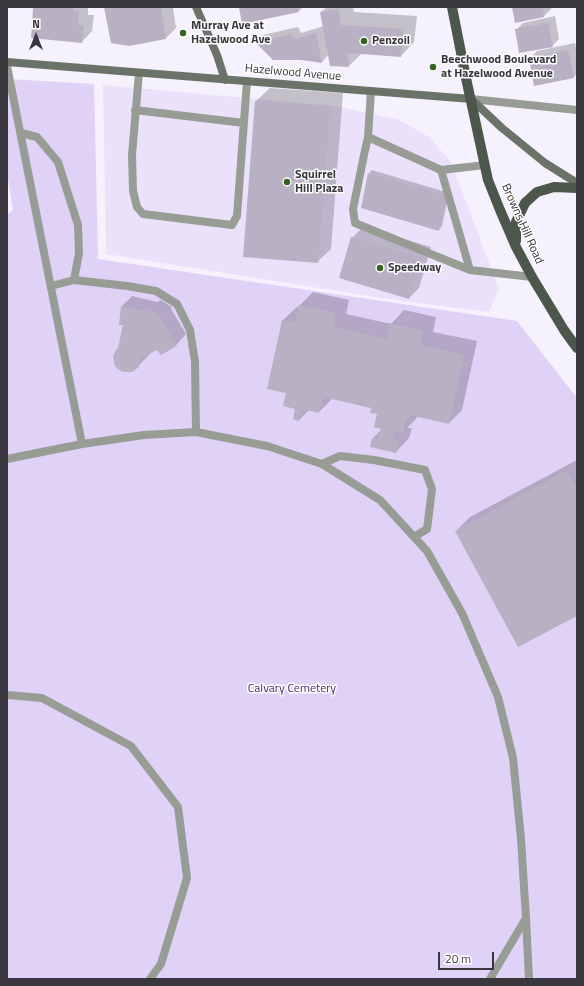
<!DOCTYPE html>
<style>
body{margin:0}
#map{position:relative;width:584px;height:986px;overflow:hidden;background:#f5f1fd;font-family:"Titillium Web",sans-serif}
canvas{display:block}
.frame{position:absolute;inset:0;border:8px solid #39363e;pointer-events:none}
.north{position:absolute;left:16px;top:16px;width:40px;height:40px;-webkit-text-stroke:3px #fff;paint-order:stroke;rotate:0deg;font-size:11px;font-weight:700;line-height:16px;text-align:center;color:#39363e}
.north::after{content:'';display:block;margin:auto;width:14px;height:18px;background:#39363e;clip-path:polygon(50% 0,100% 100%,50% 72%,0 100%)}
.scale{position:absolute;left:438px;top:952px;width:56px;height:18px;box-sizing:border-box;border:2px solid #39363e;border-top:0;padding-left:5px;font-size:12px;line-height:14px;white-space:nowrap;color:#39363e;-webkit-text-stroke:3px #fff;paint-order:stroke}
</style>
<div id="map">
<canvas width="584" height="986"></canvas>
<div class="frame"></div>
<div class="north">N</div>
<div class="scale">20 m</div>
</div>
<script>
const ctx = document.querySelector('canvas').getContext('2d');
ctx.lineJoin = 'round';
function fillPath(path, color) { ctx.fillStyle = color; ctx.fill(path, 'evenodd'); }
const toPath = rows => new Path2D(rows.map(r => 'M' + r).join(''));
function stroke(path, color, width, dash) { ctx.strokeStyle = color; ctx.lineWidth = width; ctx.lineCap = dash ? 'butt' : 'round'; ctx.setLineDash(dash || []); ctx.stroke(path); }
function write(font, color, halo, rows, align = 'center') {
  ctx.font = font + ' "Titillium Web",sans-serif'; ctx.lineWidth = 3; ctx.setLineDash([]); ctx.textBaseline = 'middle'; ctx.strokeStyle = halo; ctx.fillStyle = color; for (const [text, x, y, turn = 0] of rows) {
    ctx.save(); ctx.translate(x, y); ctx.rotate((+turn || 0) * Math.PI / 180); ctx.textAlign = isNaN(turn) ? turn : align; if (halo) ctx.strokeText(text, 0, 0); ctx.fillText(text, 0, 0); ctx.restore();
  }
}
fillPath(toPath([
 [103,85,336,106,399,120,429,137,451,162,499,289,489,312,394,300,106,254]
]), '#ebe1fb');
fillPath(toPath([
 [7,79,94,84,98,259,517,321,577,398,577,979,7,979,7,215,13,210,7,173]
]), '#e0d1f7');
fillPath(toPath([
 [34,7,88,7,88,15,94,15,92,31,82,42],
 [105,7,173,7,176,28,166,38],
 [240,7,303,7,299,11],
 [327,7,353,7,354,12,417,16,414,42,401,56,362,53,349,66,329,54,322,62,256,42,263,35,298,27,301,33,324,26,321,12],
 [513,7,551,7,551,9,544,16,516,21],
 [555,16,559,39,552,46,516,30,523,23],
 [575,43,577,52,577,74,574,77,530,58,537,51],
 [270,88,343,93,331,249,317,262,244,256,256,101],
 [372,170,449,193,442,226,438,230,369,173],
 [363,227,431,247,419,288,409,298,352,238],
 [313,292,349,300,346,314,391,324,404,310,436,317,433,332,477,341,462,410,449,423,417,416,416,419,407,428,412,428,409,438,396,452,373,438,381,430,382,428,378,414,372,407,333,398,319,412,309,410,299,420,296,408,287,392,268,388,283,320,297,307,299,307,300,305],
 [132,296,157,302,161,300,172,307,171,309,186,334,176,345,157,349,150,353,149,355,138,366,119,348,125,324,122,306],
 [577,460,577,614,456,531,470,517]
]), '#0003');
fillPath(toPath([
 [33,7,73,7,73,11,79,11,78,25,84,25,82,43,31,38],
 [104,7,161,7,166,39,129,46,111,43],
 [239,7,298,7,299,12,242,24],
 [512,7,543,7,544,17,515,23],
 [338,9,341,25,404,29,401,57,348,53,349,67,330,66,320,12],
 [548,23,553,47,519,53,515,29],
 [316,33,322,63,301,60,273,60,255,42,291,34,294,39],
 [568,50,574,78,534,86,529,58],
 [255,101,330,106,318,263,243,257],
 [368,173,447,196,439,231,361,208],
 [351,237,421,258,409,299,339,278],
 [299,305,336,313,333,327,386,339,389,323,423,331,420,345,464,355,449,424,409,415,409,418,406,418,403,433,395,431,393,440,399,442,396,453,370,447,372,438,378,439,381,429,374,427,377,414,370,413,371,408,323,397,319,413,302,409,299,421,293,419,295,409,283,406,286,393,267,389,282,320,295,322],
 [121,306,146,312,150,310,162,318,161,320,177,346,161,355,157,350,141,358,139,367,132,372,124,372,119,370,115,366,113,357,115,352,118,348,123,325,119,325],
 [567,470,577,489,577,616,518,647,455,531]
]), '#b8b0c3');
stroke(toPath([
 [7,66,82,444],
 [139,73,132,155,133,191,137,207,143,214,232,225,237,216,247,81],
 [371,91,368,137,364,155,353,209,355,223,470,270,532,277],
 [135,110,244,123],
 [21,133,37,137,58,162,78,225,79,253,74,280],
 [368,137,441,170,485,165],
 [441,170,470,270],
 [51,286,74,280,127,286,156,291,177,304,190,330,195,362,196,432],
 [7,459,82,444,144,435,196,432,267,446,322,464,380,500,427,551,462,613,498,697,513,758,521,839,526,918,490,979],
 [322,464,340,456,374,460,425,470,432,489,427,529,414,537],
 [7,695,42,698,131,746,178,807,187,878,161,964,150,979],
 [526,919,529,979]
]), '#979c95', 8);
stroke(toPath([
 [471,99,577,110]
]), '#979c95', 8);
stroke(toPath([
 [196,7,217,55,225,80],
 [7,62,471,99,502,128,545,163,577,183]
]), '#6b7369', 8);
stroke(toPath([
 [452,7,466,78,488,180,500,210,516,247,532,277,564,330,577,348],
 [516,241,516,222,525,203,537,192,554,187,577,188]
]), '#4d564a', 10);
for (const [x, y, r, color] of [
 [183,33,4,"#366321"],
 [364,41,4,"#366321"],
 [433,67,4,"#366321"],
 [287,182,4,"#366321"],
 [380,268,4,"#366321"]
]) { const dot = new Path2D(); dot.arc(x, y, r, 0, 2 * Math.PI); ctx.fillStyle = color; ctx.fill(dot); stroke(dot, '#fff', 1.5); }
write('bold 12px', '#39363e', '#fff', [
 ["Murray Ave at",191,26],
 ["Hazelwood Ave",191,40],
 ["Penzoil",372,41],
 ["Beechwood Boulevard",441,60],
 ["at Hazelwood Avenue",441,74],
 ["Squirrel",295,175],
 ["Hill Plaza",295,189],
 ["Speedway",388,268]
], 'left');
write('12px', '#39363e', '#fff', [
 ["Hazelwood Avenue",293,73,5],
 ["Browns Hill Road",522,224,66]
]);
write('12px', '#441e69', '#fff', [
 ["Calvary Cemetery",292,689]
]);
</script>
